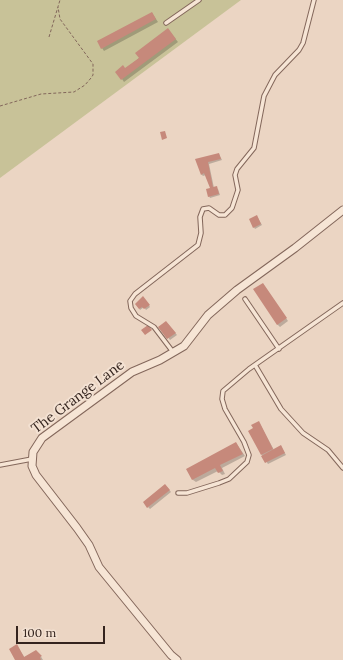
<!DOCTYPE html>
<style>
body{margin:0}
#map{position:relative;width:343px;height:660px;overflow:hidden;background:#ebd5c3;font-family:Lora,serif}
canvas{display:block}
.scale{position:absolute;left:16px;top:626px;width:89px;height:18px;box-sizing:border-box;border:2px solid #34241e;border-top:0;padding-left:5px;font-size:12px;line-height:14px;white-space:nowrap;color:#34241e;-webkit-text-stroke:3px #f3e1d2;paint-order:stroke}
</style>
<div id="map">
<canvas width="343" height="660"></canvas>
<div class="scale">100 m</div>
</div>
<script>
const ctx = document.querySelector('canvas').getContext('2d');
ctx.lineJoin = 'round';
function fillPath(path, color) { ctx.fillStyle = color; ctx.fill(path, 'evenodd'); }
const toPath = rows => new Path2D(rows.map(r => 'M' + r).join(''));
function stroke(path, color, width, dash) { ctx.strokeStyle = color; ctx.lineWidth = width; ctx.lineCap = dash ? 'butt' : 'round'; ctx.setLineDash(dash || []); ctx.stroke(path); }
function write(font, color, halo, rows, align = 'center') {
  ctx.font = font + ' Lora,serif'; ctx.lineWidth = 4; ctx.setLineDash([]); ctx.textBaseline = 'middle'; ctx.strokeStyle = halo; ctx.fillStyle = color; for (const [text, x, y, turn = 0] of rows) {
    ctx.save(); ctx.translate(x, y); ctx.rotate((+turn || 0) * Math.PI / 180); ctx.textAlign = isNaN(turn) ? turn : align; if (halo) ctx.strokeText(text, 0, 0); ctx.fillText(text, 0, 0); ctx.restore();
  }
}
fillPath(toPath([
 [0,0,241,0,0,178]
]), '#c8c298');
fillPath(toPath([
 [152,13,158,22,104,51,102,48],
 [170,32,178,42,124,82,122,79,126,69],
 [219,154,222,160,209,164,214,188,218,189,220,195,210,198,209,196,211,189,206,175,203,176,202,175,196,160],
 [258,218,262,225,255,229,250,220],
 [263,284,288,321,280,327,277,324],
 [143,297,150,307,146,310,144,307,140,310,136,304],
 [168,324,177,335,170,340,160,327],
 [260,424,274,450,281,446,286,455,268,464,262,455],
 [236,443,245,456,222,468,225,474,222,475,218,471,196,482,193,480,188,469],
 [167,487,171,492,150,509,148,507],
 [17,646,25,658,40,655,43,660,16,660]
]), '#0003');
fillPath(toPath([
 [152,12,156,19,101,49,97,41],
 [168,28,176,39,121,80,115,72,123,65,125,68,139,58,135,53],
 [165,131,167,138,162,140,160,132],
 [219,153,221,159,208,162,213,187,217,186,219,194,208,197,206,189,210,188,204,173,201,175,195,159],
 [257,215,261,224,253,228,249,219],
 [263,283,287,318,277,325,253,289],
 [143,296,150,305,144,309,142,307,139,309,135,304],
 [166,321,176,333,167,339,158,327],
 [148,325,152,330,145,335,141,330],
 [259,421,273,449,261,455,248,431,253,428,251,425],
 [236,442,243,454,220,465,223,471,218,473,215,468,192,480,186,469],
 [281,445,285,453,265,463,261,456],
 [165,484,170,490,147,508,143,502],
 [17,644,24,657,36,650,42,656,40,657,41,660,15,660,9,649]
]), '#c6897b');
const lane = toPath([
 [166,23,199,0],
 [245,299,279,349],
 [173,352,154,327,136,316,131,308,130,301,135,294,198,245,201,233,200,217,203,209,209,208,219,215,225,215,232,208,238,190,235,175,237,169,254,148,264,96,275,75,299,50,303,43,314,0],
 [255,365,281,409,303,433,328,450,343,468],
 [0,465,32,459],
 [178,493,187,493,219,483,229,479,247,462,249,455,244,442,225,409,222,399,223,391,249,369,343,303]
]);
const street = toPath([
 [177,660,171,655,99,567,89,545,77,528,36,475,32,466,33,452,42,438,132,372,160,360,184,346,208,315,237,290,295,248,343,210]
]);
stroke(lane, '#83675b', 5.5);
stroke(street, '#83675b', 9);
stroke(toPath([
 [49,37,60,0],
 [0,106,41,94,74,92,85,85,91,78,93,75,93,64,60,19,58,7]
]), '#83675b', 1, [3, 2]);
stroke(lane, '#f6e5d5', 3.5);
stroke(street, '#f6e5d5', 7);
write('14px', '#34241e', '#f3e1d2', [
 ["The Grange Lane",78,397,-37]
]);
</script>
